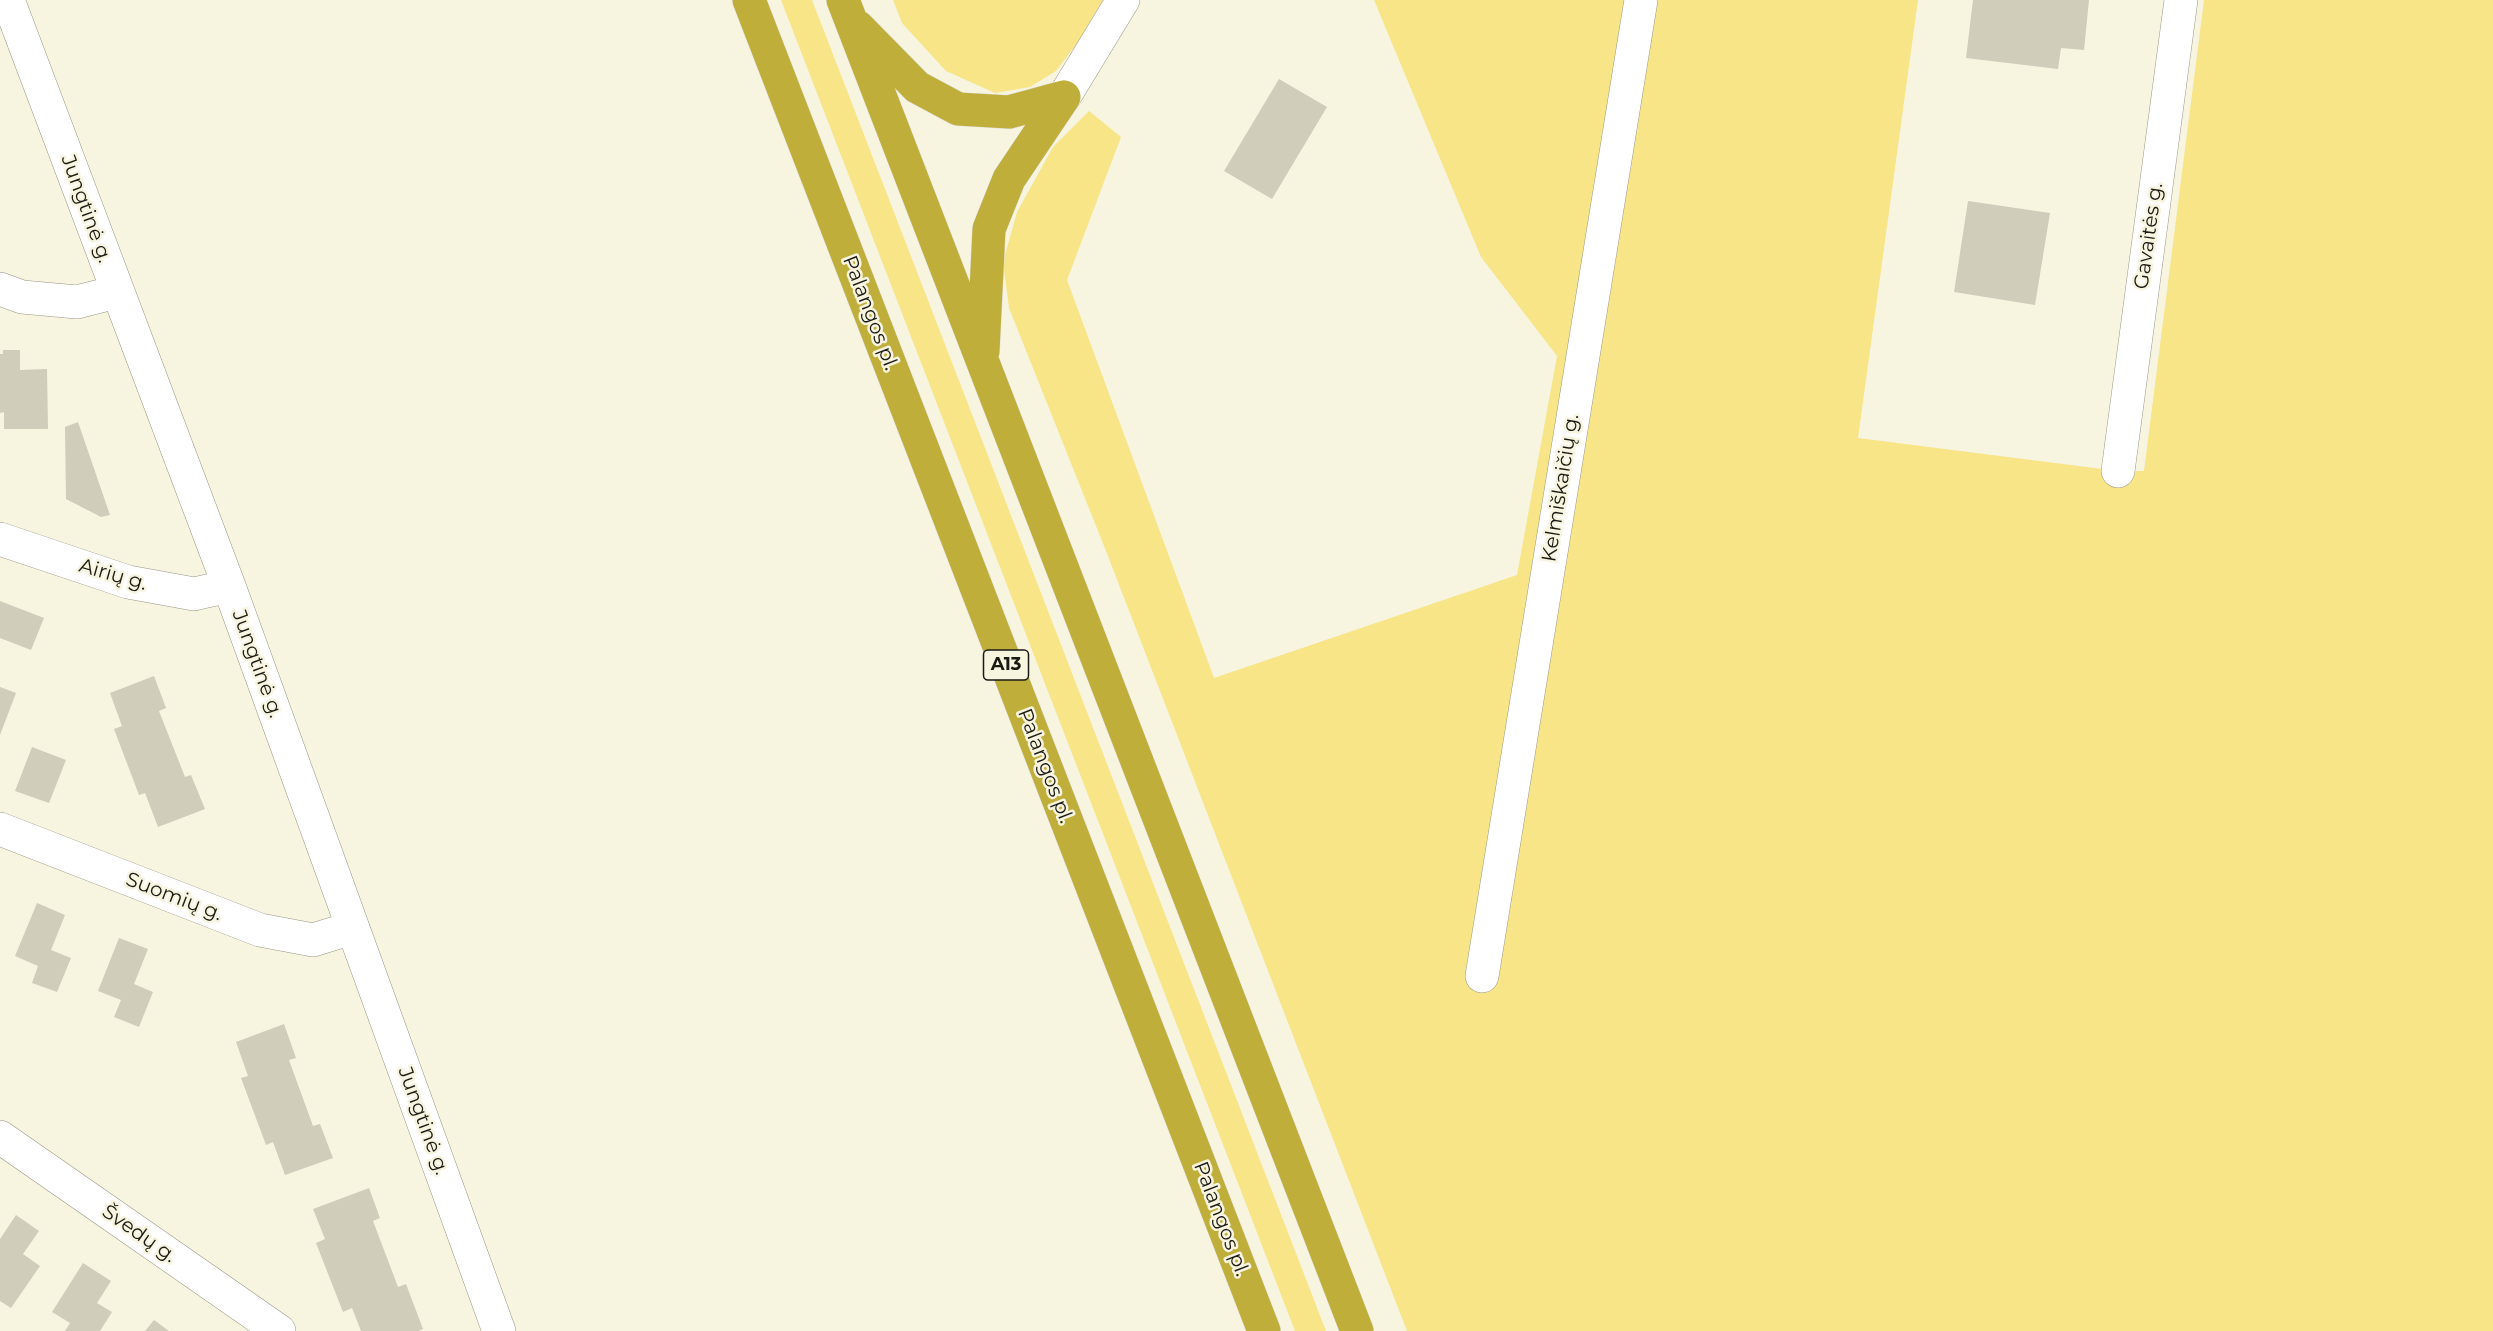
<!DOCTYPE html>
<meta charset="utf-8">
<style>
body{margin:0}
canvas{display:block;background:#f7f4e0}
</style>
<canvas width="2493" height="1331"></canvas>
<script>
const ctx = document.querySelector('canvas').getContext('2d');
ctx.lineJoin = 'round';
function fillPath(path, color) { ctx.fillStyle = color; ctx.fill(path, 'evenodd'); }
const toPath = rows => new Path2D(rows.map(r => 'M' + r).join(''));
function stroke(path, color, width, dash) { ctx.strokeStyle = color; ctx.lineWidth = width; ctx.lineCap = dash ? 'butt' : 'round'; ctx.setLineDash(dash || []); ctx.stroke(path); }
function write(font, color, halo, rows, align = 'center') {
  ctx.font = font + ' Montserrat,sans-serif'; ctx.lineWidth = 5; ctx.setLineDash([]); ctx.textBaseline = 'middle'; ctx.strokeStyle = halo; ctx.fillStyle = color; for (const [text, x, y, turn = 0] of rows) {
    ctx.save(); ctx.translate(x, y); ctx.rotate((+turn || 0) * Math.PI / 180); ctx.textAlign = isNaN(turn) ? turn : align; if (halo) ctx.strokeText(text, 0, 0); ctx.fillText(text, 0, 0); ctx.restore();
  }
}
fillPath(toPath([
 [781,0,812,0,1326,1331,1295,1331],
 [893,0,1103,0,1078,42,1056,71,1030,87,995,93,946,71,902,23],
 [1374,0,1918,0,1858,438,2118,471,2144,471,2204,0,2493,0,2493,1331,1407,1331,1106,551,1009,308,1003,262,1017,212,1053,147,1089,111,1121,137,1067,280,1214,678,1517,575,1557,356,1481,257]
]), '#f7e588');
fillPath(toPath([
 [1973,0,2089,0,2084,50,2061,48,2058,69,1966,58],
 [1279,79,1327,107,1272,199,1224,171],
 [1968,201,2050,213,2035,305,1954,292],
 [3,350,20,350,20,370,47,369,48,429,4,429,4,412,0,413,0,354,3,354],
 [78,422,110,515,101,517,66,499,65,427],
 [0,601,44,618,31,650,0,638],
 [154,676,166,708,159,711,185,777,191,775,205,809,158,827,145,793,139,795,114,729,122,726,110,693],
 [0,687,16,693,0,735],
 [32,747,66,760,49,803,15,791],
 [37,903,65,915,51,950,71,958,57,992,32,983,38,966,15,956],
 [119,938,148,949,134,984,153,992,139,1027,114,1017,121,1000,98,991],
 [284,1024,296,1058,289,1060,313,1126,320,1124,333,1158,285,1175,273,1142,266,1145,241,1078,248,1076,236,1042],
 [369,1188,380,1218,373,1221,398,1287,406,1284,423,1329,418,1331,361,1331,352,1308,343,1312,316,1243,325,1239,313,1209],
 [16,1215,39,1231,23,1254,40,1266,11,1308,0,1301,0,1239],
 [83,1263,111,1281,97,1303,112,1312,100,1331,65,1331,70,1323,52,1312],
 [154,1320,169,1331,145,1331]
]), '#d0cdbb');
const minor = toPath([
 [8,0,229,586,499,1331],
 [1064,97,1123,0],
 [0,289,22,297,77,302,116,292],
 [2118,471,2181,0],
 [0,539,128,582,194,594,229,586],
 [0,829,260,930,313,940,352,928],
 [1482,976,1641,0],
 [0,1137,279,1331]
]);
const trunk = toPath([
 [749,0,1264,1331],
 [843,0,1357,1331],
 [858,27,917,87,958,109,1009,112,1064,97],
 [983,351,989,229,1009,179,1064,97]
]);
stroke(minor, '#9a9785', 34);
stroke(trunk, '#dfdfde', 34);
stroke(minor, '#fff', 33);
stroke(trunk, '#bfae3a', 33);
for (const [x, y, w] of [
 [1006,665,45]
]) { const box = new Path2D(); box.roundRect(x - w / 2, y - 15, w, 30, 4.5); ctx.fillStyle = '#f7f4e0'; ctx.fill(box); stroke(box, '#1a1912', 1.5); }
write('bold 18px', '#1a1912', null, [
 ["A13",1006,665]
]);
write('20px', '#1a1912', '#f7f4e0', [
 ["Jungtinė g.",86,209,70],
 ["Gavaitės g.",2149,236,-82],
 ["Palangos pl.",870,313,69],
 ["Kelmiškaičių g.",1561,488,-81],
 ["Airių g.",113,575,16],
 ["Jungtinė g.",257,664,70],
 ["Palangos pl.",1045,766,69],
 ["Suomių g.",174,897,21],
 ["Jungtinė g.",423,1121,70],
 ["Palangos pl.",1221,1219,69],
 ["Švedų g.",139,1234,35]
]);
</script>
